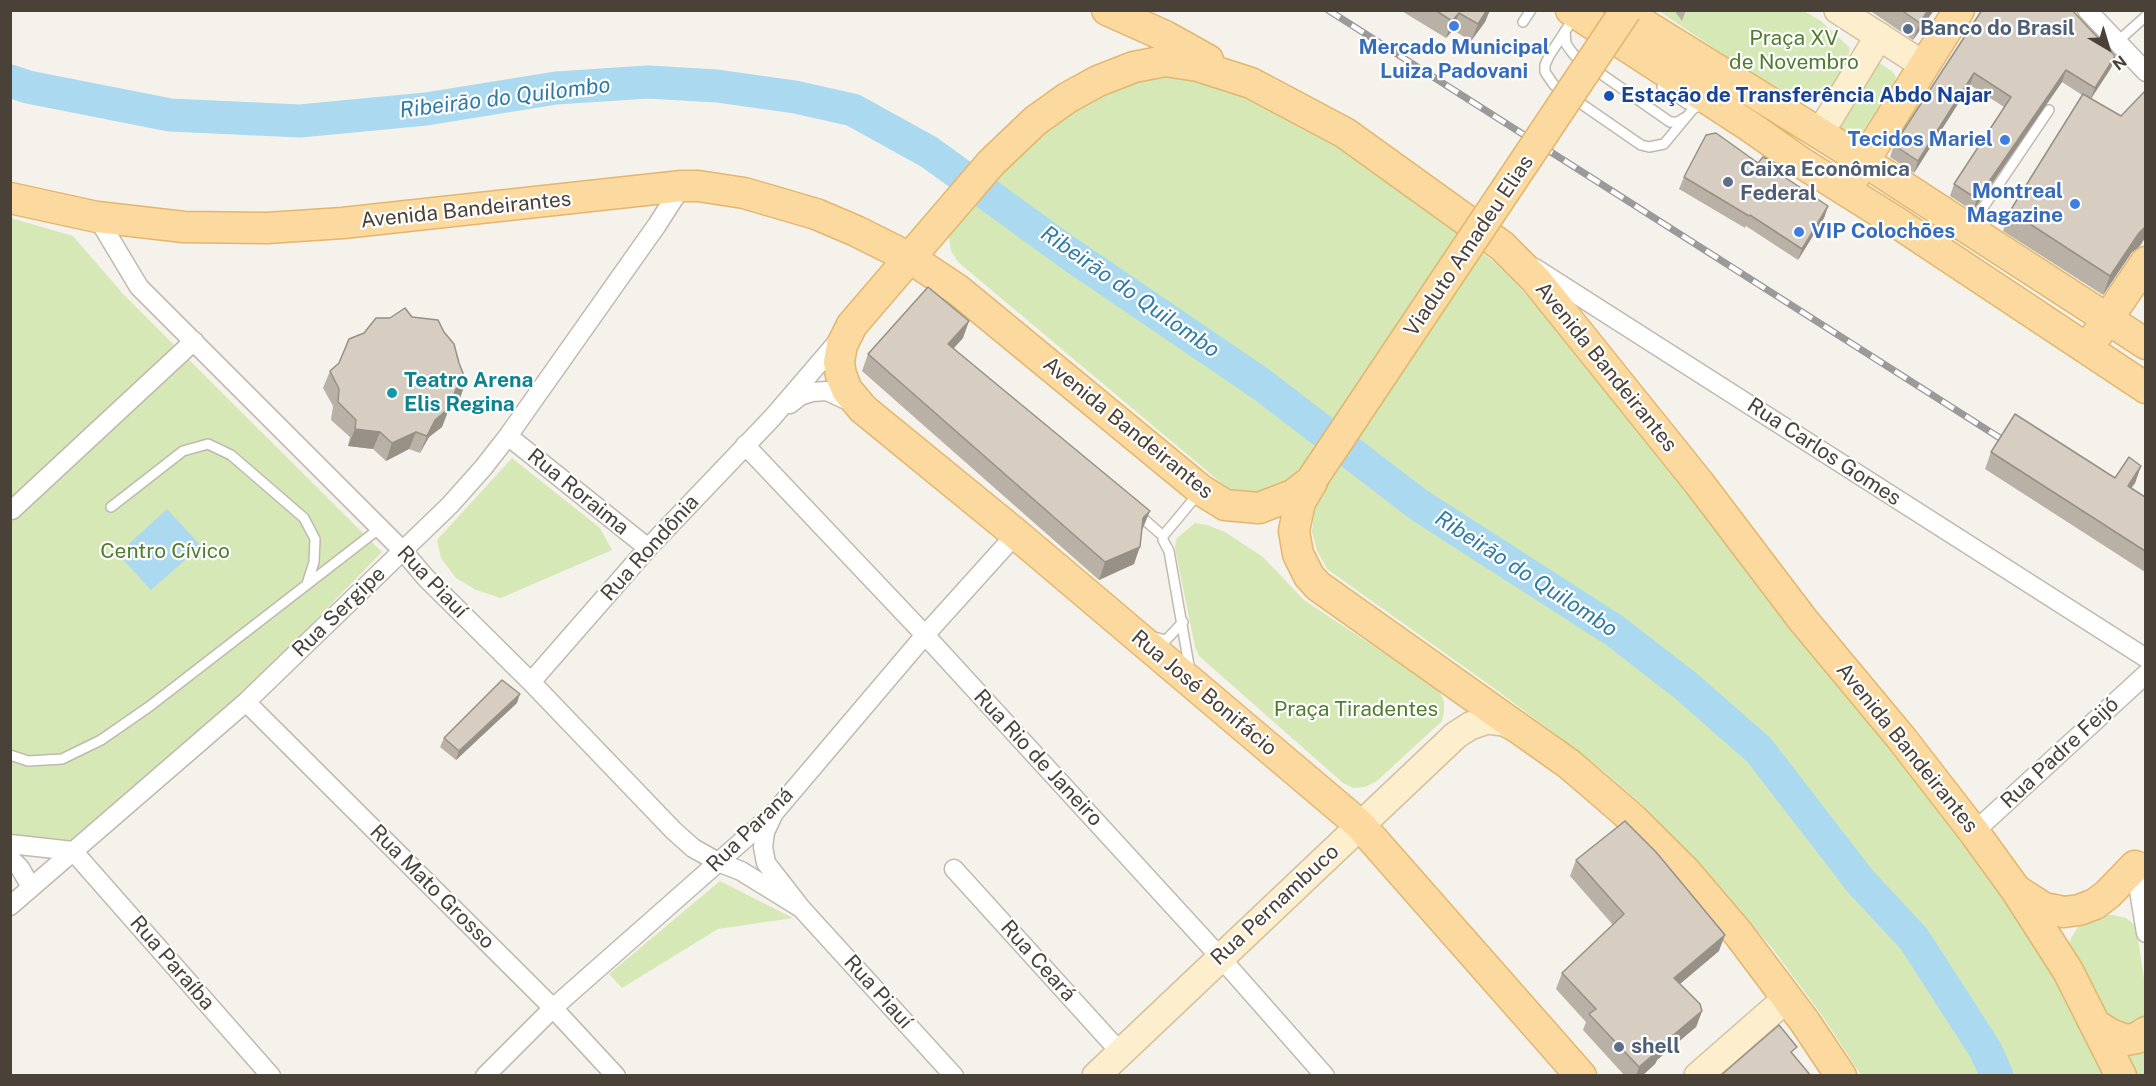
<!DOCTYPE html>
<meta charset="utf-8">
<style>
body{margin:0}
#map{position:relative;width:2156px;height:1086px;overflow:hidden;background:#f5f2ec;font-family:"Public Sans",sans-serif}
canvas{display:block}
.frame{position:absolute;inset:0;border:12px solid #4a4239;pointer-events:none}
.north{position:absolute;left:2078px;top:18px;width:60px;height:60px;-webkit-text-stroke:4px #fff;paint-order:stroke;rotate:142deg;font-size:16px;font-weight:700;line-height:24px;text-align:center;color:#4a4239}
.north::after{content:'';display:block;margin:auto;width:21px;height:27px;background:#4a4239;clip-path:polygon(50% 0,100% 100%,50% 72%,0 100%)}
</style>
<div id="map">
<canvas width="2156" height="1086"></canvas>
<div class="frame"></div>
<div class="north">N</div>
</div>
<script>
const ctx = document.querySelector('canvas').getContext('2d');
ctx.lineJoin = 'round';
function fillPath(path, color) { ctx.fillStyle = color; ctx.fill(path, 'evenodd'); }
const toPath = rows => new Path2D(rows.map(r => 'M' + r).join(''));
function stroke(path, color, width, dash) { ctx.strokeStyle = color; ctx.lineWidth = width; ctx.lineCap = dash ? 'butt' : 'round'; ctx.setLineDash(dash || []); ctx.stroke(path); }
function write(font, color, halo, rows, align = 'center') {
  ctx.font = font + ' "Public Sans",sans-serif'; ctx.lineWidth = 4.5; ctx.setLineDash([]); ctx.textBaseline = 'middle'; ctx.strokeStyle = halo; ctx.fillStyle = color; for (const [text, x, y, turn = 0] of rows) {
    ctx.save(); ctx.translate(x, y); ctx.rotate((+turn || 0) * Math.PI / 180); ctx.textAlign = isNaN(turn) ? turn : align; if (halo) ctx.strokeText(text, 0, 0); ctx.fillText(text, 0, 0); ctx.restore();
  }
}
fillPath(toPath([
 [1659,11,1804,11,1821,21,1850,48,1847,63,1840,77,1823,98,1812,102,1804,103,1742,67],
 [1877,61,1893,72,1896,77,1895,82,1857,140,1836,130,1876,69],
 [1181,71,1226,88,1307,124,1427,211,1494,262,1522,290,1629,407,1971,851,2067,994,2112,1075,1861,1075,1821,1014,1772,948,1697,860,1644,806,1601,769,1498,691,1327,569,1317,551,1312,532,1314,512,1322,494,1295,477,1280,488,1262,493,1244,493,1226,487,958,262,951,251,949,238,951,226,1000,167,1078,101,1117,83],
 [11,218,73,236,124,295,382,552,241,696,66,848,11,840],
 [512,458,600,528,612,550,501,598,476,590,456,578,441,558,437,540],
 [1195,523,1207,525,1225,532,1263,557,1304,600,1431,684,1439,691,1444,701,1444,712,1442,721,1377,781,1365,787,1353,788,1343,783,1199,656,1195,647,1175,548,1176,539],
 [720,881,793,918,718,929,622,988,609,974],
 [2100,915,2113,915,2126,918,2136,926,2145,985,2145,1075,2136,1075,2068,950,2071,938,2078,927,2088,919]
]), '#d5e8b6');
fillPath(toPath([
 [167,509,201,546,151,590,118,554]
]), '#abd9f0');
stroke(toPath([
 [10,81,28,87,170,115,300,121,426,109,556,88,648,82,717,86,795,97,853,110,929,152,1067,252,1261,384,1419,505,1615,631,1686,686,1759,750,1860,881,1914,939,1986,1051,1997,1076]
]), '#abd9f0', 33);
const service = toPath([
 [1575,16,1549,56,1545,65,1545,72,1554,85,1641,145,1649,147,1664,144,1693,109,1704,103],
 [1523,22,1531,10],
 [1565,31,1566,44,1574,55,1670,122,1678,122,1684,118],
 [2117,42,2146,16],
 [1662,87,1687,104,1700,104],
 [1970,227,2049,110],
 [111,507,183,451,208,444,231,455,304,518,315,539,314,562,307,584],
 [1138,514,1163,536,1163,540,1169,551,1190,671],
 [1163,536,1198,494],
 [1154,637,1166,640,1183,622],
 [10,755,28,761,62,759,101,740,150,706,380,528]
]);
const minor = toPath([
 [2087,10,2146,72],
 [97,217,139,287,403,551,426,578,531,682,673,830,693,848,718,862,741,871,801,908],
 [1535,268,2146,658],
 [790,404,800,396,812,392,827,391,853,403],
 [508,436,648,548],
 [745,445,925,635,1220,957,1325,1076],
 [12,510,194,341],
 [531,682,648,548,772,418,839,340],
 [246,702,553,1008,616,1076],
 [773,815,765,832,763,847,766,863,801,908,954,1076],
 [1974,832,2146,674],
 [10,844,73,851,271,1076],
 [10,858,20,868,31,887],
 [2140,862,2135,866,2146,933],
 [954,869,1121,1053],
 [10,906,246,702,450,505,483,468,508,436,657,225,682,186],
 [485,1076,553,1008,774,813,925,635,1016,534]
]);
const secondary = toPath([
 [1838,10,1925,66],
 [1820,133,1879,36],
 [1096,1076,1456,735,1470,726,1487,720,1504,722,1518,729],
 [1698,1076,1787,998]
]);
const primary = toPath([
 [1107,10,1165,36,1208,60],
 [1571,10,1749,126,1802,163,1896,222,2146,388],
 [1621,10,1864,161,2146,344],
 [1854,177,1959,10],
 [10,198,97,217,184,227,267,228,343,223,682,186,698,186,744,193,816,214,856,231,910,258,958,290,1201,490,1225,505,1259,508,1293,495,1311,481],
 [2096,336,2146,262],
 [1313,480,1300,502,1294,531,1298,554,1309,576,1318,586,1569,764,1633,819,1686,872,1738,933,1805,1022,1841,1076],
 [2019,892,2044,908,2064,912,2079,910,2095,904,2108,894,2135,866],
 [2096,1025,2110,1034,2126,1040,2137,1038,2146,1032],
 [1581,1076,1360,825,1016,534,863,409,847,390,841,375,839,362,842,345,852,325,991,163,1035,121,1067,98,1098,81,1134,67,1165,61,1198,66,1251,83,1345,133,1502,246,1535,279,1699,483,1803,620,1902,739,1974,832,2016,890,2068,971,2121,1076]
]);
stroke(service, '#c1b9ae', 12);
stroke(minor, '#c1b9ae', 21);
stroke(secondary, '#d4c19d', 30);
stroke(primary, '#e2b66d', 33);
stroke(service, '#fff', 9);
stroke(minor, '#fff', 18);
stroke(secondary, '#fdeece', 27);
stroke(primary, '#fcda9f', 30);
const rail = toPath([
 [1328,10,2003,440]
]);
stroke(rail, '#9a9a9a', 7);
stroke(rail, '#fff', 4.5, [14]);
const primaryBridge = toPath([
 [1313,478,1626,10]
]);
stroke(primaryBridge, '#e2b66d', 33, []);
stroke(primaryBridge, '#fcda9f', 30);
fillPath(toPath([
 [1400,10,1490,10,1485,22,1471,41,1453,30,1446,38],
 [1674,10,1686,10,1682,21],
 [1869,10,1934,10,1913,40],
 [1982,10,2115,56,2111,68,2091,99,2140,246,2132,252,2103,295,2003,231,2010,211,2082,95,2062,82,1973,211,1950,196,1954,184,2004,107,1970,85,1914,173,1890,157,1894,145],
 [1758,163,1779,173,1828,206,1824,218,1798,260,1746,226,1745,228,1679,189,1684,177],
 [390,318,459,363,466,381,460,398,450,406,442,427,429,437,420,453,409,449,386,461,373,449,348,446,350,437,331,420,333,406,323,388,330,371,339,363,364,333],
 [963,338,954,348,1143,528,1142,530,1134,564,1099,580,862,371,868,354],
 [1991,452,2115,478,2141,466,2135,483,2131,488,2145,497,2145,572,1985,469],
 [517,703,456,760,440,747,444,738],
 [1576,860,1719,951,1680,984,1702,1011,1696,1027,1657,1060,1655,1064,1642,1076,1625,1076,1583,1030,1586,1022,1556,989,1562,973,1613,925,1570,876]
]), '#b9b0a6');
fillPath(toPath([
 [1487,10,1490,10,1485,22,1471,41,1478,24],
 [1928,10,1934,10,1913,40,1920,23],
 [1459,13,1453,30,1446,38,1452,21],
 [2115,56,2111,68,2090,100,2095,88],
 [2066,70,2062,82,1973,211,1977,199],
 [1974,73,1970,85,1914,173,1918,161],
 [1828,206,1824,218,1798,260,1802,249],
 [2145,227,2145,238,2140,246,2132,252,2103,295,2110,276,2139,233],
 [969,321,963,338,942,361,948,344],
 [466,381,460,398,450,406,442,427,429,437,420,453,427,436,435,420,456,389],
 [355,429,380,432,373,449,348,446],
 [416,432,409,449,386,461,392,443],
 [2141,466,2135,483,2121,503,2128,486],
 [1150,511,1143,528,1137,535,1143,518],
 [1140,547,1134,564,1099,580,1105,562],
 [520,694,517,703,456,760,459,751],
 [1725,935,1719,951,1669,993,1674,978],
 [1702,1011,1696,1027,1657,1060,1655,1064,1642,1076,1636,1076,1639,1067,1659,1047]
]), '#969087');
const building = toPath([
 [1435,10,1487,10,1478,24,1459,13,1452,21,1435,10],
 [1901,10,1928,10,1920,23,1901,10],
 [1982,10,2072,10,2115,56,2095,88,2066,70,1977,199,1954,184,2011,97,1974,73,1918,161,1894,145,1982,10],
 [2145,91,2145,227,2139,233,2110,276,2010,211,2083,94,2121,116,2145,91],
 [1716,133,1758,163,1763,157,1781,166,1777,172,1828,206,1802,249,1750,215,1749,216,1684,177,1706,135,1716,133],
 [928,287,969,321,948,344,1150,511,1143,518,1140,547,1105,562,868,354,928,287],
 [405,308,412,317,438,320,444,332,454,344,459,363,466,381,456,389,448,409,435,420,427,436,416,432,392,443,380,432,355,429,356,420,338,402,339,389,330,371,339,363,349,339,364,333,376,318,390,318,405,308],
 [2015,414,2115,478,2129,457,2141,466,2128,486,2145,497,2145,551,1991,452,2015,414],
 [502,680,520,694,459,751,444,738,502,680],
 [1625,821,1656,852,1725,935,1674,978,1700,1004,1702,1011,1659,1047,1661,1048,1639,1067,1589,1014,1596,1009,1562,973,1624,914,1576,860,1625,821],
 [1779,1025,1797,1047,1791,1052,1811,1076,1720,1076,1779,1025]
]);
fillPath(building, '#d7cdc1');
stroke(building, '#969087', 1.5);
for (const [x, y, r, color] of [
 [1454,26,6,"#3f7fe0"],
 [1908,29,6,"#5c6f8a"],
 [1609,96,6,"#1a4fb4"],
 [2005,140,6,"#3f7fe0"],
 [1728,182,6,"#5c6f8a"],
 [2075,204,6,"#3f7fe0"],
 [1799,232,6,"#3f7fe0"],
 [392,393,6,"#0f9aa8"],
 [1619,1047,6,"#5c6f8a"]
]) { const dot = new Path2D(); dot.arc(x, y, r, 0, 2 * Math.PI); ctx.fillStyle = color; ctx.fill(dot); stroke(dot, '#fff', 2); }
write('bold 21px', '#4e5e75', '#fff', [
 ["Banco do Brasil",1920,29],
 ["Caixa Econômica",1740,170],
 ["Federal",1740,194],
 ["shell",1631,1047]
], 'left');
write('21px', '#507c2d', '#fff', [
 ["Praça XV",1794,39],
 ["de Novembro",1794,63],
 ["Centro Cívico",165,552],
 ["Praça Tiradentes",1356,710]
]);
write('bold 21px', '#366cbe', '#fff', [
 ["Mercado Municipal",1454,48,"center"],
 ["Luiza Padovani",1454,72,"center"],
 ["Tecidos Mariel",1993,140],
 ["Montreal",2063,192],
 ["Magazine",2063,216],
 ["VIP Colochões",1811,232,"left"]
], 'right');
write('bold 21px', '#164399', '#fff', [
 ["Estação de Transferência Abdo Najar",1621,96]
], 'left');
write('21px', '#4a4239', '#fff', [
 ["Avenida Bandeirantes",466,210,-6],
 ["Viaduto Amadeu Elias",1469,246,-56],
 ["Avenida Bandeirantes",1606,367,51],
 ["Avenida Bandeirantes",1128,428,39],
 ["Rua Carlos Gomes",1824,452,33],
 ["Rua Roraima",578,492,39],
 ["Rua Rondônia",650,548,-48],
 ["Rua Piauí",432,582,46],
 ["Rua Sergipe",339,612,-44],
 ["Rua José Bonifácio",1204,693,40],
 ["Avenida Bandeirantes",1907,748,51],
 ["Rua Padre Feijó",2060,753,-43],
 ["Rua Rio de Janeiro",1038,758,47],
 ["Rua Paraná",750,830,-44],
 ["Rua Mato Grosso",432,887,45],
 ["Rua Pernambuco",1275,905,-43],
 ["Rua Ceará",1038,961,48],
 ["Rua Paraíba",172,963,49],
 ["Rua Piauí",878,992,48]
]);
write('bold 21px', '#0d838f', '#fff', [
 ["Teatro Arena",404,381],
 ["Elis Regina",404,405]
], 'left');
write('italic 22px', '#307ca5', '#fff', [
 ["Ribeirão do Quilombo",505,98,-7],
 ["Ribeirão do Quilombo",1130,292,35],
 ["Ribeirão do Quilombo",1526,574,33]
]);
</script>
